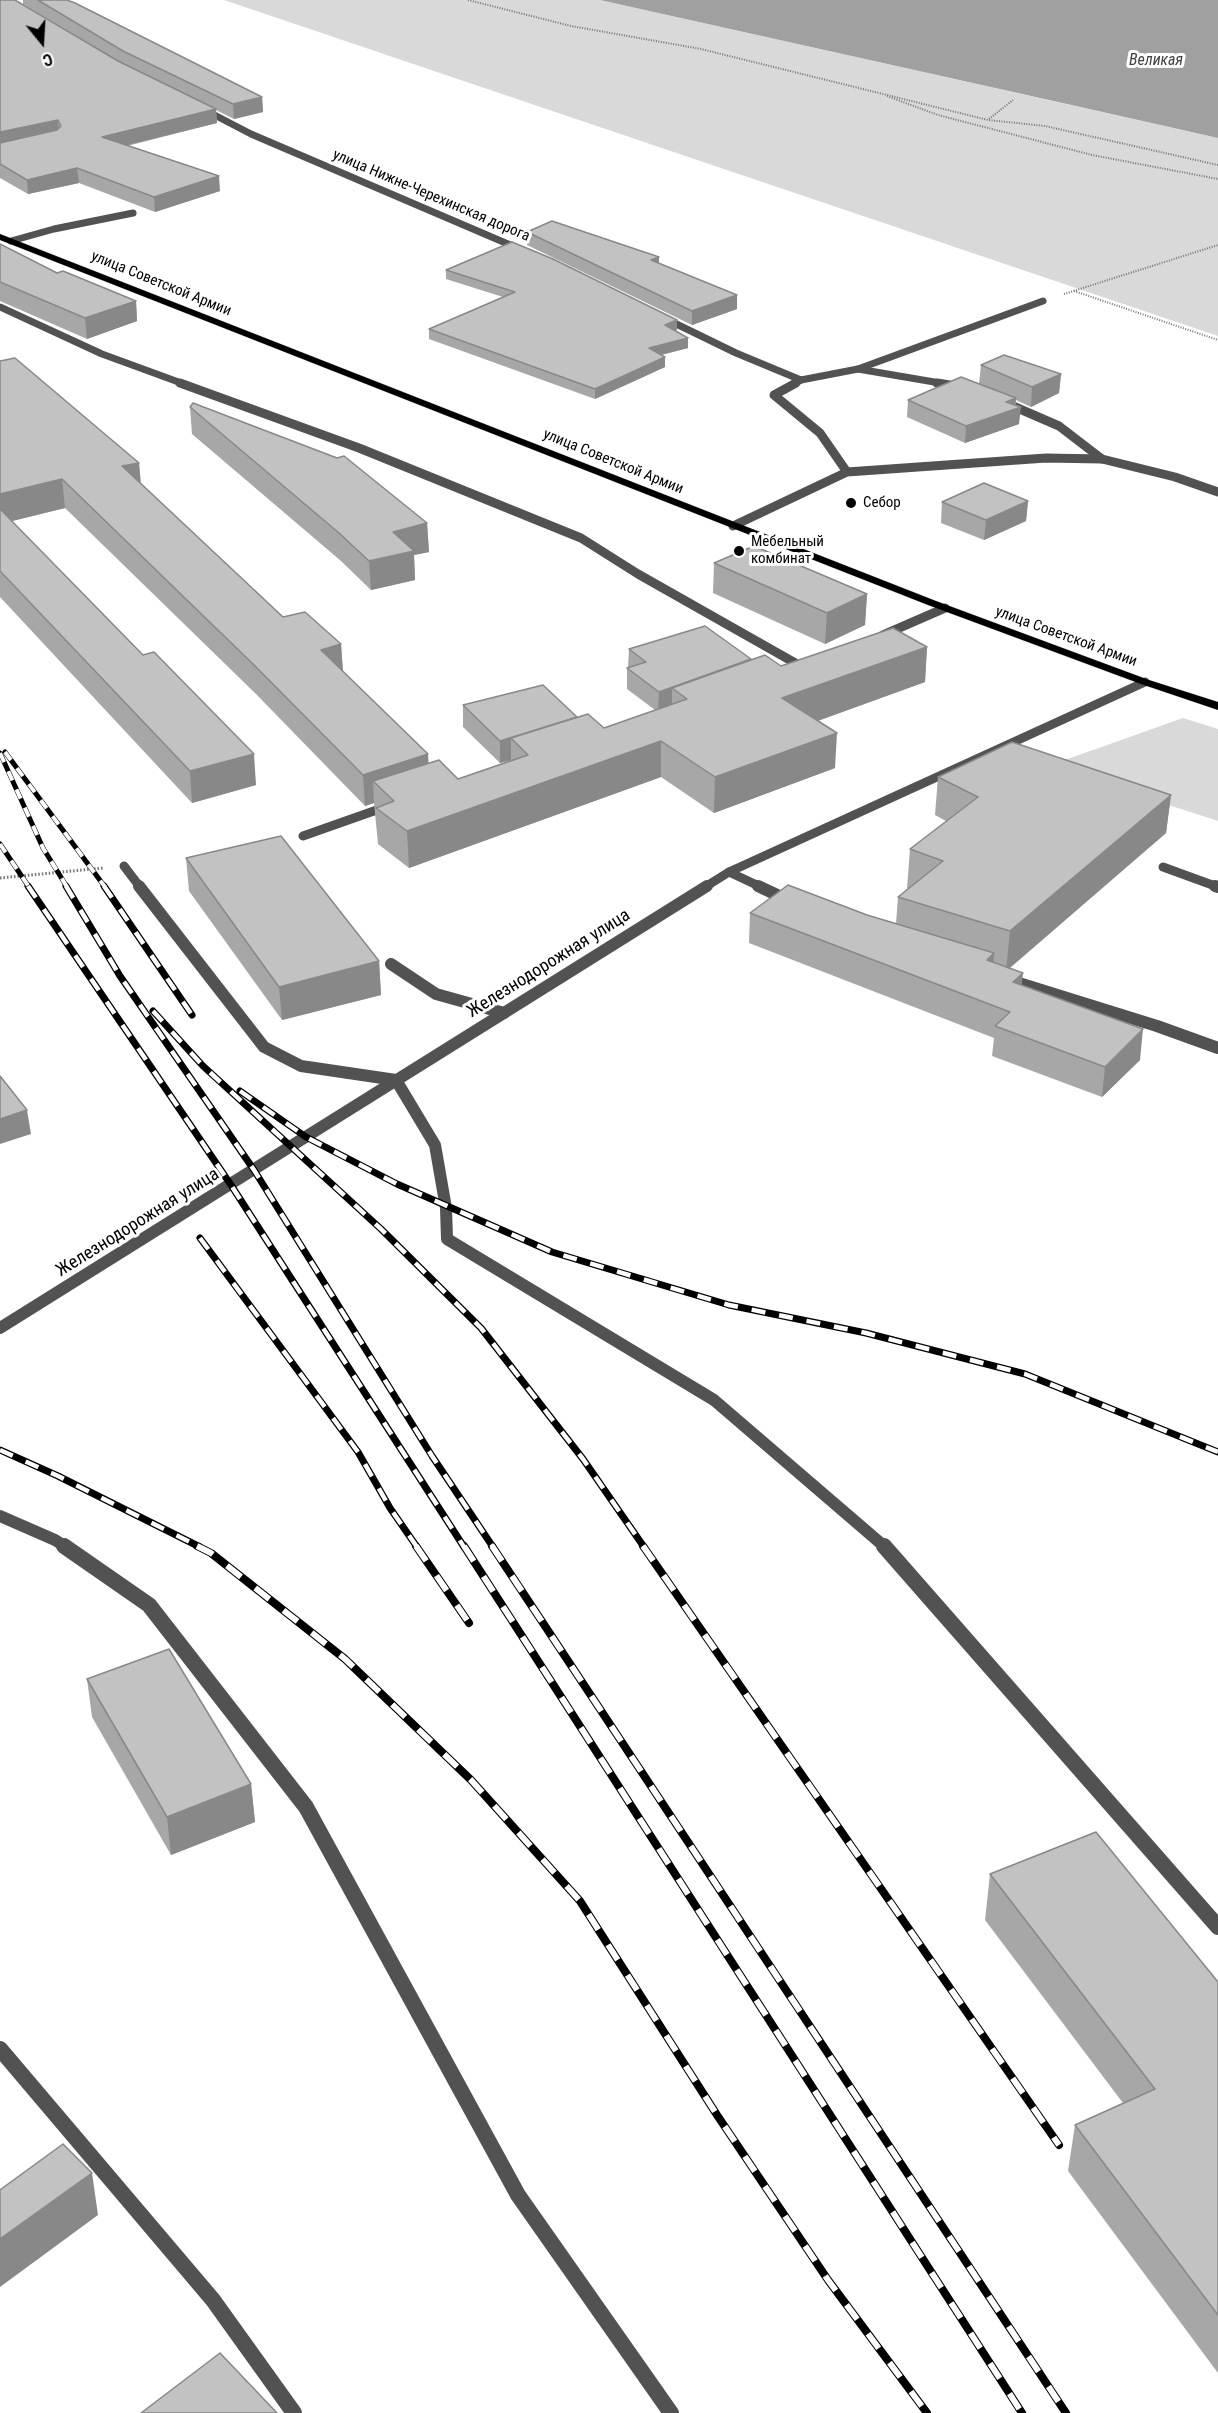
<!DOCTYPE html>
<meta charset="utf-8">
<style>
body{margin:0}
#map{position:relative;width:1218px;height:2413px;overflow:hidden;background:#fff;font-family:"Roboto Condensed",sans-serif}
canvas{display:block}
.north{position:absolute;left:12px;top:12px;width:60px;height:60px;-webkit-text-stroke:4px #fff;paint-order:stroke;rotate:162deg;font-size:16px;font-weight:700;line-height:24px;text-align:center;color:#000}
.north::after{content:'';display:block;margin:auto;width:21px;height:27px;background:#000;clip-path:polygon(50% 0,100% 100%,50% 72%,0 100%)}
</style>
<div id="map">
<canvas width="1218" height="2413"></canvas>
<div class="north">С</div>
</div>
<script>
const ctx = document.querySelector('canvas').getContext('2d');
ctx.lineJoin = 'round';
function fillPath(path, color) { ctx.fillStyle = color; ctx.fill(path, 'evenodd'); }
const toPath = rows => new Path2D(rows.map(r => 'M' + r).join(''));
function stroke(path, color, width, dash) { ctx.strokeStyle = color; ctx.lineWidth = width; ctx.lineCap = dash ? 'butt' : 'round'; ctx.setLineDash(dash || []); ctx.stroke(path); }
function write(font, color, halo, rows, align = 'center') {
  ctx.font = font + ' "Roboto Condensed",sans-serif'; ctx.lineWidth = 6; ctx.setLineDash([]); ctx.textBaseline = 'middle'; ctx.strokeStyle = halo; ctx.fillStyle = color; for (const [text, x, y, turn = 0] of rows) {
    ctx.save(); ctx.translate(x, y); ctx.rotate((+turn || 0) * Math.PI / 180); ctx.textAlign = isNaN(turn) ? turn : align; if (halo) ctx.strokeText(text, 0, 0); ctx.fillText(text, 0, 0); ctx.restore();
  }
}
fillPath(toPath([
 [224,0,600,0,1218,138,1218,336],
 [1183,718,1218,729,1218,821,1048,766]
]), '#d9d9d9');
fillPath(toPath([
 [600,0,1218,0,1218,138,1058,102]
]), '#a0a0a0');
const primary = toPath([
 [0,234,936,601,1149,680,1218,702,1218,710,1141,684,928,605,0,240,0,234]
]);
stroke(primary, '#dbdbdb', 1);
stroke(toPath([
 [468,0,571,26,701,49,988,120,1045,126,1218,165],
 [887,96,938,115,1092,155,1218,179],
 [989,119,1013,100],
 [1074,291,1218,340],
 [1064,294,1218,245]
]), '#747474', 2, [1, 1.5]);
stroke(toPath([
 [0,878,103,868]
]), '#747474', 3, [1.5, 2]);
stroke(toPath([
 [11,241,54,229,133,213],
 [0,307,102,354,184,384],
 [858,369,1043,301],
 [793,384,801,380]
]), '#525252', 7);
stroke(toPath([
 [180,383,359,448,581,538,638,574,804,668],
 [847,472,1046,458,1102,459],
 [733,526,847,472,820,433,774,395,796,383],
 [883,635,945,608],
 [303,836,388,806],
 [124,866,140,887],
 [1163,867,1218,887],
 [729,872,761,887]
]), '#525252', 9);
stroke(toPath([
 [139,886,264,1047,301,1066,396,1080,435,1145,446,1208,447,1239,714,1400,885,1547],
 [758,886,790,901],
 [1215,886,1218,887],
 [391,964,436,994,504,1013],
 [1006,979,1157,1026,1218,1048],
 [0,1516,55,1540,66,1547]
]), '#525252', 12);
stroke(toPath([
 [64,1546,149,1605,306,1807,518,2195,671,2413],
 [884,1546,1218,1927],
 [0,2049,213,2300,294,2413]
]), '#525252', 16);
stroke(toPath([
 [203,109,251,134,522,250],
 [662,317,736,353,801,380,858,369,946,384]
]), '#525252', 7);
stroke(toPath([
 [937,383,962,387],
 [1006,403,1059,426,1102,459,1175,477,1218,492]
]), '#525252', 9);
stroke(toPath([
 [705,887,729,872,1145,682]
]), '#525252', 9);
stroke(toPath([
 [0,1328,707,886]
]), '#525252', 12);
fillPath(primary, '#000');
const railFar2 = toPath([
 [5,752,105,887],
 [0,753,43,848,67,887],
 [0,844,29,887]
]);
const railFar1 = toPath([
 [28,886,231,1185,464,1547],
 [66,886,120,976,254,1170,432,1456,493,1547],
 [104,886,192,1015],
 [153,1011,203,1066,381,1229,481,1328,583,1459,644,1547],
 [240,1091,306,1137,397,1184,552,1252,729,1305,866,1333,1025,1374,1218,1452],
 [200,1238,358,1452,390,1508,417,1547],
 [0,1450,58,1476,200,1547]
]);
const rail = toPath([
 [197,1546,211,1553,345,1659,471,1780,580,1901,717,2115,828,2280,927,2413],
 [416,1546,469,1623],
 [464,1546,1022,2413],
 [492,1546,1066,2413],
 [643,1546,1059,2145]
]);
stroke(railFar2, '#000', 5);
stroke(railFar1, '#000', 7);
stroke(rail, '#000', 8);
stroke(railFar2, '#fff', 4, [10]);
stroke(railFar1, '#fff', 4.5, [14]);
stroke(rail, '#fff', 6, [18]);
fillPath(toPath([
 [0,0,120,62,23,4,23,0,67,0,262,97,263,112,234,119,216,110,217,123,127,146,220,191,155,212,79,183,28,194,0,178],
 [527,232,659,264,737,309,692,325,527,245],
 [0,244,57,273,136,301,137,321,87,339,0,301],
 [446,270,677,320,677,330,675,331,688,348,661,355,665,357,665,367,595,399,429,339,429,329,503,297,446,279],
 [0,361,139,463,141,483,283,617,341,644,343,671,429,764,458,779,511,760,500,763,463,727,463,705,577,717,604,728,655,710,627,689,627,668,628,667,629,649,751,660,781,666,927,647,925,682,818,721,835,768,714,813,661,777,409,868,378,844,374,803,365,806,257,695,65,508,12,521,256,785,192,803,0,597],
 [981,365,1061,374,1059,393,1031,407,1016,400,1016,405,1019,424,965,443,907,417,908,400,979,384],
 [190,407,427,523,429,552,414,555,415,580,371,590,341,561,192,434],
 [1028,501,1026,521,984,540,941,523,942,502],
 [714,563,867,594,865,625,825,644,713,593],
 [938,777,1171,795,1166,833,1010,968,1022,985,1140,1060,1102,1097,992,1056,994,1038,749,943,750,913,867,915,896,924,898,897,908,888,907,888,910,849,946,821,935,815],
 [186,858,379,961,381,995,282,1020,189,891],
 [87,1679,251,1784,255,1822,171,1855,92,1717],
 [990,1874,1218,1982,1218,2373,1068,2171,1075,2125,1123,2103,985,1920]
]), '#a7a7a7');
fillPath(toPath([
 [262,97,263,112,234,119,233,104],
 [216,109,217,123,103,151,102,137],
 [58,120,59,134,0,146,0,132],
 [77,168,79,183,28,194,27,180],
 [219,176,220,191,155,212,154,197],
 [659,257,659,270,651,260],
 [737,295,737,309,692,325,692,311],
 [136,301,137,321,87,339,85,318],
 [677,320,677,330,665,334,665,325],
 [688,338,688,348,649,358,649,348],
 [665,357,665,367,595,399,595,389],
 [1061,374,1059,393,1031,407,1032,387],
 [1016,398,1015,409,1021,407,1019,424,965,443,966,426],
 [139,463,141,491,122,466],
 [62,479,65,508,0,524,0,494],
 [1028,501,1026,521,984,540,986,520],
 [427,523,429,552,414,555,415,580,371,590,369,561,393,532],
 [867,594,865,625,825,644,827,613],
 [341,644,343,674,321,650],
 [927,647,925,682,781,734,782,698],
 [751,659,751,680,687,699,672,688,672,708,658,713,659,692],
 [577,717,511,738,511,760,500,763,500,741],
 [837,733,835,768,714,813,715,777],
 [661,741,661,777,409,868,407,831],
 [254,754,256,785,192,803,190,771],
 [428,754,430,786,373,781,374,803,365,806,363,775],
 [1171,795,1166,833,1006,971,1010,931],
 [994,953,992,983,987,960],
 [379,961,381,995,282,1020,279,987],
 [1023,973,1020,1003,1013,982],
 [1143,1029,1140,1060,1102,1097,1105,1067],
 [27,1110,31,1134,0,1144,0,1119],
 [251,1784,255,1822,171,1855,167,1817],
 [92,2173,98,2215,0,2287,0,2239]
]), '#888');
const building = toPath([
 [0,0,15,0,118,61,216,109,102,137,219,176,154,197,77,168,27,180,0,164,0,143,57,130,61,126,58,120,0,132,0,0],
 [38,0,67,0,75,3,262,97,233,104,123,51,38,0],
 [552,221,659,257,651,260,737,295,692,311,527,232,552,221],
 [512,242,553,259,677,320,665,325,688,338,649,348,665,357,595,389,429,329,515,292,446,270,512,242],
 [0,244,57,273,63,271,136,301,85,318,0,282,0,244],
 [1004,355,1061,374,1032,387,981,365,1004,355],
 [15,358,139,463,122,466,283,617,305,612,341,644,321,650,428,754,363,775,254,665,62,479,0,494,0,361,15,358],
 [961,377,1016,398,1006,402,1021,407,966,426,908,400,961,377],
 [193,403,337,458,344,456,427,523,393,532,414,551,369,561,339,533,190,407,193,403],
 [984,483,1028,501,986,520,942,502,984,483],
 [0,509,143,655,154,652,254,754,190,771,0,571,0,509],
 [754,546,867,594,827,613,714,563,754,546],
 [705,626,751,659,659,692,627,668,646,662,629,649,705,626],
 [893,628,927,647,782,698,837,733,715,777,661,741,407,831,376,808,394,801,373,781,439,760,458,779,528,755,511,738,588,714,604,728,687,699,672,688,765,655,781,666,893,628],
 [543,685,577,717,500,741,463,705,543,685],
 [1012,742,1171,795,1010,931,898,897,943,861,910,849,978,797,938,777,1012,742],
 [281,836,379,961,279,987,186,858,281,836],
 [788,885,867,915,994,953,987,960,1023,973,1013,982,1143,1029,1105,1067,995,1026,1010,1012,750,913,788,885],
 [0,1076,27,1110,0,1119,0,1076],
 [169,1649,251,1784,167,1817,87,1679,169,1649],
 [1096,1832,1218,1982,1218,2315,1075,2125,1155,2089,990,1874,1096,1832],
 [63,2144,92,2173,0,2239,0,2190,63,2144],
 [220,2353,277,2413,141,2413,220,2353]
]);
fillPath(building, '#c2c2c2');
stroke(building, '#888', 1.5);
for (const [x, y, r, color] of [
 [851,503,6,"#000"],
 [739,551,6,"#000"]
]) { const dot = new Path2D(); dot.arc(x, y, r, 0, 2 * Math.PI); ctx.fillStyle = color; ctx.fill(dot); stroke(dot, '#fff', 2); }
write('15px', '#000', '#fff', [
 ["улица Нижне-Черехинская дорога",431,196,23],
 ["улица Советской Армии",161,284,22],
 ["улица Советской Армии",613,462,22],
 ["улица Советской Армии",1066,637,20]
]);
write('15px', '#000', '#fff', [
 ["Себор",863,503],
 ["Мебельный",751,542],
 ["комбинат",751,559]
], 'left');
write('italic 16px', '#414141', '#fff', [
 ["Великая",1156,61]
]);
write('18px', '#000', '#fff', [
 ["Железнодорожная улица",549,964,-32],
 ["Железнодорожная улица",138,1223,-32]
]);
</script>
